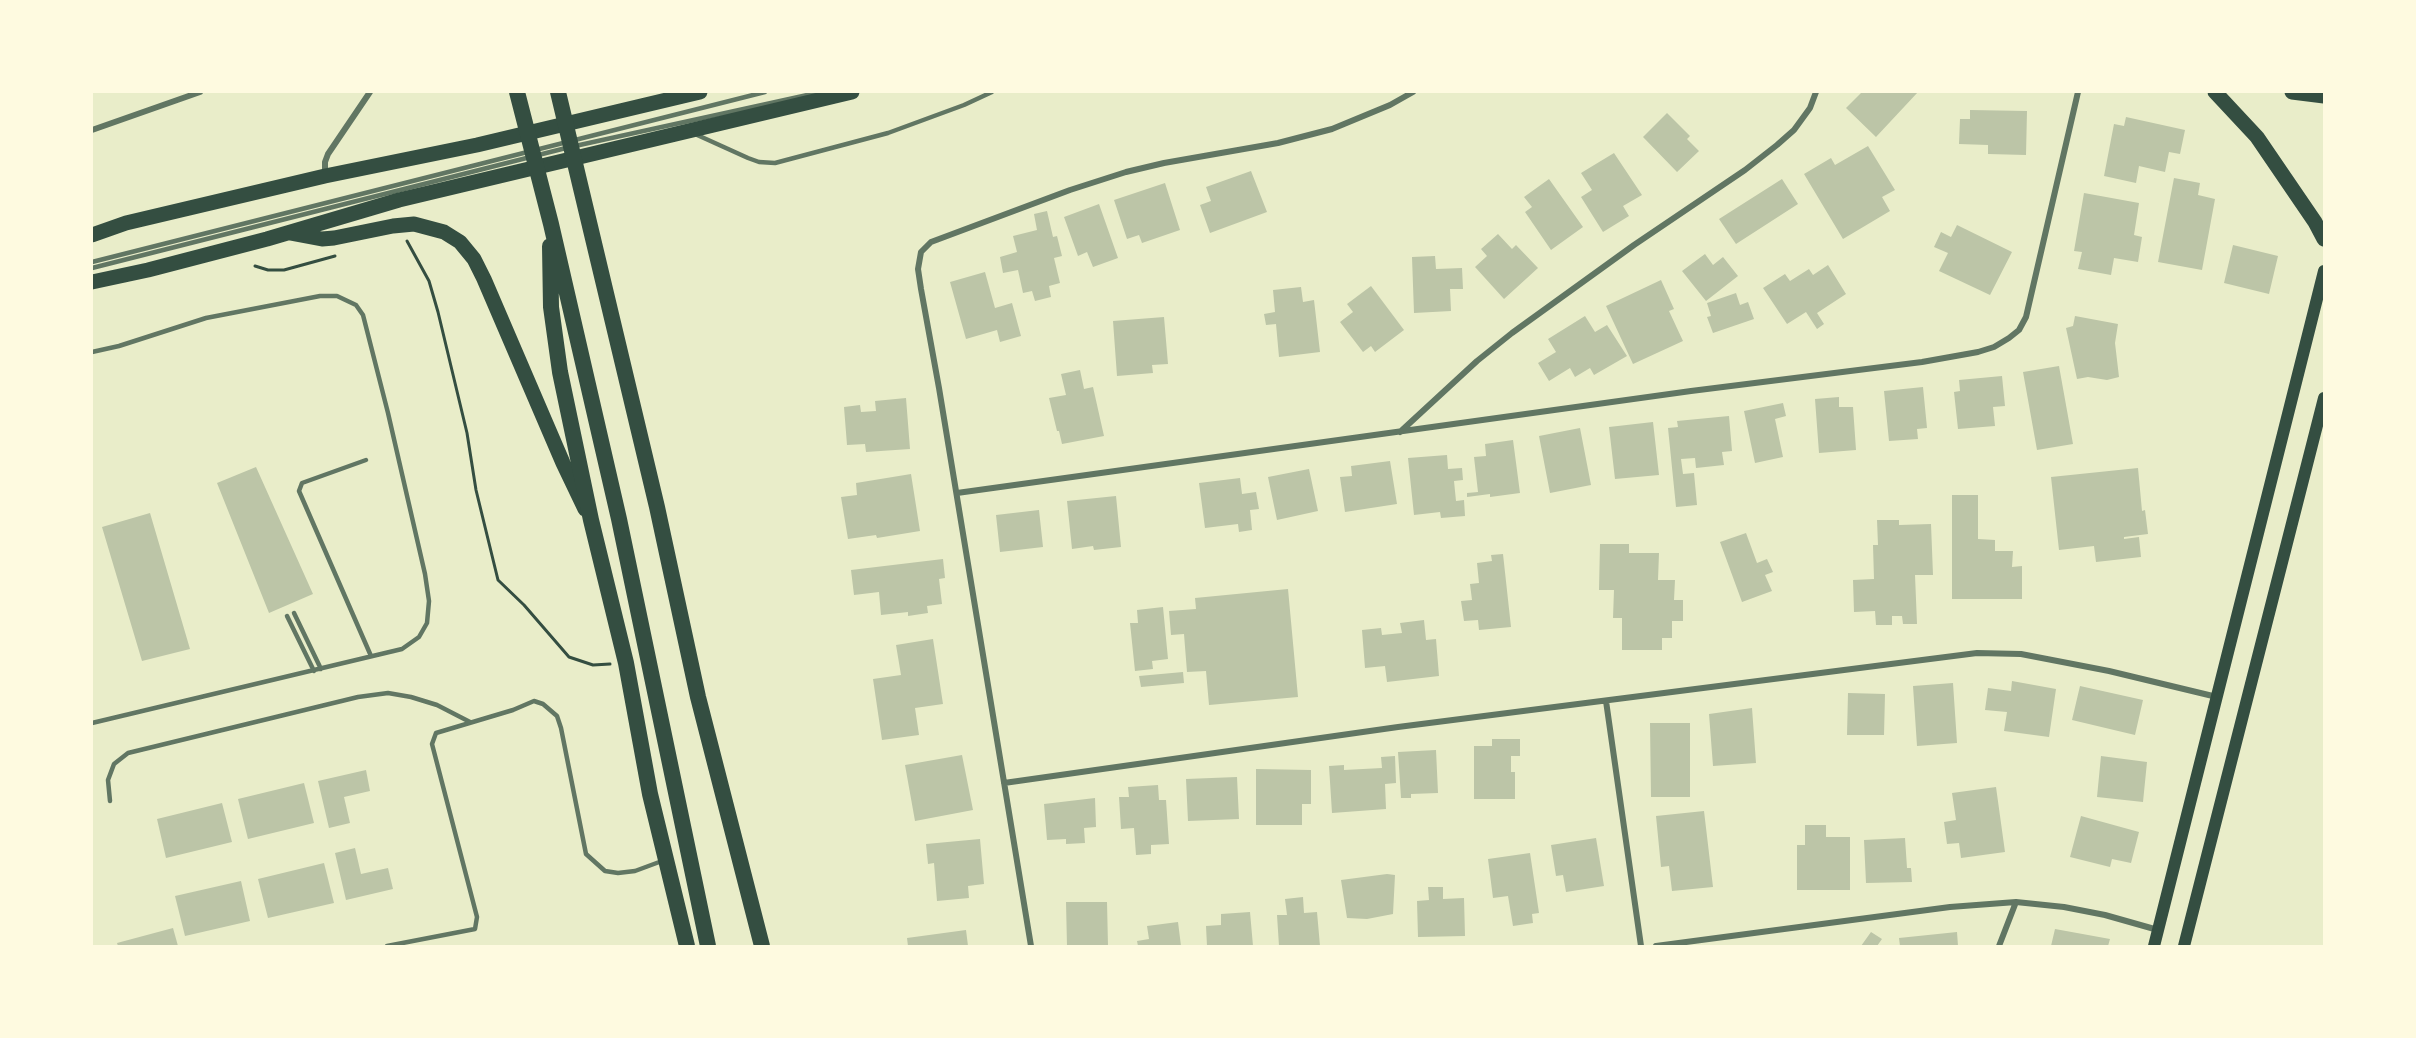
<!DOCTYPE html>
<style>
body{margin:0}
#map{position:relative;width:2416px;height:1038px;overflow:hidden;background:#e9edc9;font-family:"Archivo Narrow",sans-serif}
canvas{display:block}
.frame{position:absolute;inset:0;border:93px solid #fefae0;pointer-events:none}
</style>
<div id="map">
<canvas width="2416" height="1038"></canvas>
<div class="frame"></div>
</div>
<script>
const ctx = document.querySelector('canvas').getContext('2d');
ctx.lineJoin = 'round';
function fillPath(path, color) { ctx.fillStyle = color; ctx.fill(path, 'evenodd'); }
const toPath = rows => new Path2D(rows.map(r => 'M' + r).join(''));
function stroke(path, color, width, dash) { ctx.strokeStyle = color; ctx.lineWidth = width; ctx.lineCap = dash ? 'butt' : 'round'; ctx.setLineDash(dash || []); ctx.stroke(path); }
fillPath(toPath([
 [1862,92,1918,92,1876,137,1846,108],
 [1970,110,2027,111,2026,155,1988,154,1988,145,1959,144,1960,119,1970,119],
 [1667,113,1690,136,1687,139,1699,151,1677,172,1643,137],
 [2126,117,2185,130,2180,154,2169,152,2165,172,2139,166,2136,183,2104,176,2114,124,2124,126],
 [1868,146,1895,190,1882,197,1890,211,1843,239,1804,174,1831,158,1835,165],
 [1614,153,1642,195,1623,206,1629,216,1603,232,1581,197,1592,190,1581,173],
 [1251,171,1267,212,1210,233,1200,205,1211,201,1206,187],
 [2174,178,2200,183,2198,195,2215,199,2202,270,2158,262],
 [1549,179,1583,227,1551,250,1525,212,1532,207,1524,197],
 [1782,179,1798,204,1736,244,1719,219],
 [1165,183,1180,230,1142,243,1139,235,1127,239,1114,200],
 [2084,193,2139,203,2134,235,2142,237,2138,262,2114,258,2111,275,2078,269,2082,252,2074,251],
 [1099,204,1118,258,1093,267,1087,252,1078,256,1064,217],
 [1047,211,1053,237,1057,236,1062,256,1054,258,1060,283,1049,286,1051,297,1035,301,1032,291,1023,293,1018,270,1003,273,1000,257,1017,252,1013,236,1037,230,1034,214],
 [1957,225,2012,252,1990,295,1939,271,1948,253,1934,247,1941,232,1951,237],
 [1498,234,1512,249,1516,245,1538,268,1504,299,1475,267,1487,256,1481,249],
 [2233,245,2278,256,2269,294,2224,283],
 [1705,254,1713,265,1723,257,1738,276,1706,301,1682,271],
 [1435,256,1436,269,1462,268,1463,289,1450,289,1451,311,1414,313,1412,257],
 [1828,265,1846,294,1817,313,1824,324,1817,329,1806,312,1787,324,1763,288,1785,274,1790,281,1809,269,1813,275],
 [985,272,995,308,1012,303,1021,336,1000,342,997,330,966,339,950,282],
 [1661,280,1674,309,1669,311,1683,341,1633,364,1606,306],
 [1371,286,1404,330,1375,352,1371,346,1363,352,1340,322,1353,312,1347,304],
 [1301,287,1303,302,1314,300,1320,352,1279,357,1276,324,1266,325,1264,314,1275,312,1273,290],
 [1736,293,1740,305,1748,302,1754,319,1713,333,1707,317,1711,316,1707,303],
 [1585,316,1595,332,1607,325,1627,356,1594,375,1590,368,1575,377,1570,368,1549,381,1538,363,1556,352,1548,339],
 [2075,316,2118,324,2115,343,2119,377,2107,380,2088,377,2077,379,2066,328,2073,326],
 [1164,317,1168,364,1152,365,1153,373,1117,376,1113,321],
 [2059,366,2073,444,2037,450,2023,372],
 [1080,370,1084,389,1093,387,1104,436,1062,444,1059,431,1057,431,1049,398,1066,395,1061,374],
 [2002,376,2005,406,1993,407,1995,426,1958,429,1954,392,1960,391,1959,380],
 [1923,387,1927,428,1917,429,1918,439,1889,441,1884,391],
 [1839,397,1839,407,1853,407,1856,450,1819,453,1815,399],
 [906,398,910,449,866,452,865,444,847,445,844,407,860,405,861,412,876,411,875,401],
 [1783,403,1786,416,1775,419,1783,457,1755,463,1744,411],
 [1729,416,1732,451,1722,452,1724,465,1696,468,1695,458,1681,459,1683,474,1694,473,1697,505,1676,507,1668,428,1678,427,1677,421],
 [1653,422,1659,475,1615,479,1609,427],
 [1580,428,1591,485,1550,493,1539,436],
 [1513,440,1520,493,1490,497,1490,494,1467,497,1467,493,1478,492,1474,457,1486,456,1485,444],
 [1447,455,1448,469,1462,468,1463,480,1454,481,1456,501,1464,500,1465,516,1441,518,1440,512,1414,515,1408,458],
 [1390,461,1397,504,1345,512,1340,477,1352,476,1351,466],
 [256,467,313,594,269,613,217,483],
 [2138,468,2142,511,2145,510,2148,534,2124,537,2124,539,2139,537,2141,557,2096,562,2094,546,2059,550,2051,477],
 [1309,469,1318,511,1277,520,1268,477],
 [911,474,920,531,877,538,876,535,848,539,841,497,857,495,856,483],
 [1240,478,1242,494,1256,492,1259,509,1250,510,1252,530,1239,532,1238,524,1205,528,1199,483],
 [1952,495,1978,495,1978,539,1995,540,1995,551,2013,551,2012,567,2022,566,2022,599,1952,599],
 [1116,496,1121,547,1094,550,1093,546,1072,549,1067,501],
 [1039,510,1043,547,1000,552,996,515],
 [150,513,190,649,142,661,102,527],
 [1877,520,1899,520,1899,525,1931,524,1933,575,1915,575,1917,624,1903,624,1902,616,1892,616,1892,625,1876,625,1875,611,1854,612,1853,580,1874,579,1873,545,1878,545],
 [1746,533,1757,563,1767,559,1773,572,1765,575,1772,591,1742,602,1720,542],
 [1600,544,1629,544,1629,553,1659,553,1658,580,1675,580,1674,600,1683,600,1683,621,1672,621,1672,638,1662,638,1662,650,1622,650,1622,618,1613,618,1614,590,1599,590],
 [1503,554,1511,627,1479,630,1478,620,1464,621,1461,601,1472,600,1470,584,1479,583,1477,563,1492,561,1491,555],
 [943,559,945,578,939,579,942,604,927,606,928,613,908,616,908,612,881,615,879,592,854,595,851,570],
 [1288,589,1298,697,1209,705,1206,671,1187,672,1184,634,1171,635,1169,611,1196,609,1195,598],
 [1163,607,1168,659,1152,661,1153,669,1135,671,1130,623,1138,623,1137,610],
 [1424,620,1426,640,1436,639,1439,676,1387,682,1385,666,1365,668,1362,630,1381,628,1382,635,1402,633,1400,623],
 [933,639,943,704,915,708,919,735,882,740,873,679,901,675,896,645],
 [1183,672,1184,683,1141,687,1139,676],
 [2012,681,2056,689,2049,737,2004,731,2007,712,1985,710,1988,688,2011,691],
 [1953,683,1957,743,1917,746,1913,686],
 [2080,686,2143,700,2135,735,2072,720],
 [1848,693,1885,694,1884,735,1847,735],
 [1752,708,1756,763,1713,766,1709,714],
 [1650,723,1690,723,1690,797,1651,797],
 [1492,739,1520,739,1520,756,1511,756,1511,772,1515,772,1515,799,1474,799,1474,746,1492,746],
 [1436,750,1438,793,1411,794,1411,798,1401,798,1398,752],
 [962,755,973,810,915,821,905,765],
 [1395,756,1396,783,1385,784,1386,809,1332,813,1329,766,1344,765,1344,770,1382,768,1381,757],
 [2101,756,2147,762,2143,802,2097,797],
 [1256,769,1311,770,1311,804,1302,804,1302,825,1256,825],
 [366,770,370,791,344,797,350,823,329,828,318,781],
 [1237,777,1239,819,1188,821,1186,779],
 [304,783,314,823,248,839,238,799],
 [1158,785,1159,800,1166,800,1169,844,1151,845,1151,854,1136,855,1134,828,1121,829,1119,797,1129,797,1128,787],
 [1996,787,2005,852,1961,858,1959,843,1947,844,1944,822,1956,820,1952,793],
 [1095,798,1096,827,1084,828,1085,843,1066,844,1066,839,1047,840,1044,804],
 [222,803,232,842,166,858,157,819],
 [1704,811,1713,887,1672,891,1669,866,1661,867,1656,816],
 [2081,816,2139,832,2131,863,2112,859,2110,867,2070,857],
 [1805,825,1826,825,1826,837,1850,837,1850,890,1797,890,1797,845,1805,845],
 [1596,838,1604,886,1566,892,1563,875,1556,876,1551,845],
 [1905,838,1907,868,1911,868,1912,882,1866,883,1864,840],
 [980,839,984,884,968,886,969,898,937,901,934,863,928,864,926,844],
 [355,848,361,874,388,868,393,889,346,900,335,853],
 [1530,853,1539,913,1532,914,1533,923,1513,926,1508,896,1493,898,1488,859],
 [324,863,334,903,268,918,258,879],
 [1387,874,1395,875,1393,914,1367,919,1347,918,1341,880],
 [241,881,250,921,185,936,175,896],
 [1428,887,1443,887,1443,899,1464,898,1465,936,1418,937,1417,901,1429,900],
 [1303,897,1304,913,1317,912,1320,946,1279,946,1277,915,1287,915,1285,899],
 [1066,902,1107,902,1108,946,1067,946],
 [1250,912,1253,946,1207,946,1206,926,1221,925,1221,914],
 [1178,922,1181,946,1138,946,1137,941,1149,939,1147,926],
 [173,928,178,946,118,946,117,943],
 [2055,929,2110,939,2108,946,2051,946],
 [966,930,968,946,908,946,907,938],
 [1871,932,1882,939,1877,946,1861,946],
 [1957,932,1958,946,1900,946,1899,938]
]), '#bcc5a7');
stroke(toPath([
 [407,241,429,281,438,312,467,433,476,490,498,580,524,605,569,657,593,665,610,664],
 [255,266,268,270,284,270,335,256]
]), '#344e41', 3);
stroke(toPath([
 [695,134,748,158,759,162,775,163,888,133,964,105,992,92],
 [575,146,821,92],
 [92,262,765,92],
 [92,268,566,148],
 [92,352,119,346,206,318,320,296,337,296,356,305,363,315,388,413,425,574,429,601,427,623,419,637,402,649,92,723],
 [366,460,302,483,299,491,371,656],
 [294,613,321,669],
 [287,616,314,671],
 [110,801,108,780,114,764,128,753,358,697,388,693,411,697,437,705,470,722],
 [387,946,475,929,477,917,432,744,436,733,513,710,534,701,543,704,557,716,561,728,586,854,605,871,618,873,635,871,662,861]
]), '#617663', 4.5);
stroke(toPath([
 [92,130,200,92],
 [325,176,325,162,328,154,370,92],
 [1400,432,1477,361,1512,333,1634,245,1745,170,1777,145,1794,130,1810,108,1816,92],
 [957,493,1691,391,1922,362,1978,352,1994,347,2009,338,2019,330,2026,317,2078,92],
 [1606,701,1641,946],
 [1004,783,1398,727,1977,653,2021,654,2109,671,2217,697],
 [1031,946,939,388,921,289,918,269,921,252,931,242,1070,190,1126,172,1164,163,1278,143,1332,129,1390,105,1413,92],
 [1656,946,1950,907,2016,902,2064,907,2105,915,2158,930],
 [1999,946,2016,902]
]), '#617663', 6);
stroke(toPath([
 [2154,946,2324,271],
 [2184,946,2324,398]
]), '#344e41', 12);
stroke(toPath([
 [2215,92,2257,137,2315,222,2324,239],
 [2292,92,2324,96],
 [290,233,322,239,334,238,393,226,414,224,444,232,460,242,474,259,484,279,563,463,585,509],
 [92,235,126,223,325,176,477,145,700,92],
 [92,282,148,270,267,239,399,200,852,92]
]), '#344e41', 15);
stroke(toPath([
 [517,92,551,224,619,519,708,946],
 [558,92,657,507,698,697,762,946],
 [550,246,551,307,560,372,591,520,626,663,650,794,687,946]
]), '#344e41', 16);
</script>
